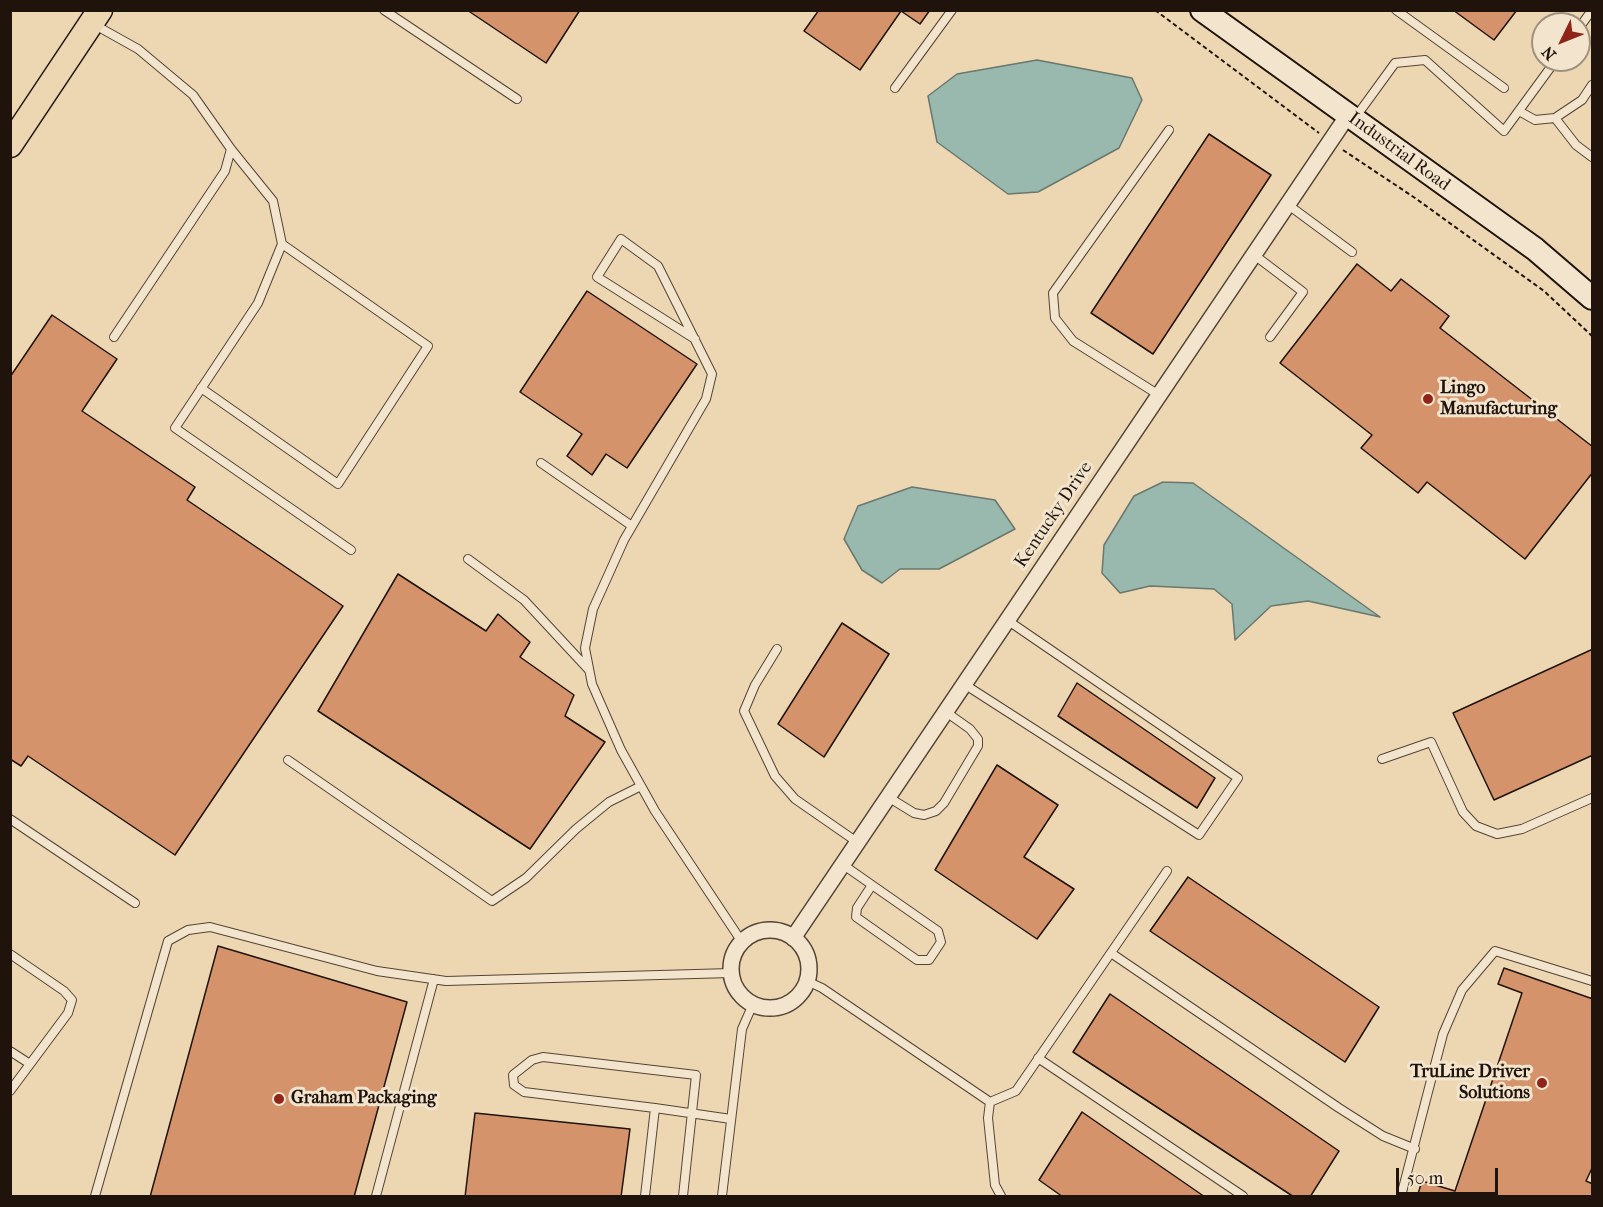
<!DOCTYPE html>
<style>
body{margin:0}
#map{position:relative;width:1603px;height:1207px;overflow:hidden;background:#edd7b2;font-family:"IM FELL French Canon",serif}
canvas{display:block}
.frame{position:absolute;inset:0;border:12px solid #20130b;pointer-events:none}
.north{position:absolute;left:1531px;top:12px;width:60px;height:60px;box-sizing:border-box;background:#f3e5cd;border:2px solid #9f917f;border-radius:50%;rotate:227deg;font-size:16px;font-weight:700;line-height:24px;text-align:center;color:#20130b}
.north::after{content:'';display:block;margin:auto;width:21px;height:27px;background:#8f2418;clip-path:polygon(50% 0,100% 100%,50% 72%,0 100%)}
.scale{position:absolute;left:1396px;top:1168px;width:102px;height:27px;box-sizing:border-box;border:3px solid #20130b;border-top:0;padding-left:8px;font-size:18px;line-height:21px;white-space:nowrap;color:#20130b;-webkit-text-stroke:4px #f3e5cd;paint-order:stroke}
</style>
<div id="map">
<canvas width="1603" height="1207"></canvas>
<div class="frame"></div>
<div class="north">N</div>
<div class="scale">50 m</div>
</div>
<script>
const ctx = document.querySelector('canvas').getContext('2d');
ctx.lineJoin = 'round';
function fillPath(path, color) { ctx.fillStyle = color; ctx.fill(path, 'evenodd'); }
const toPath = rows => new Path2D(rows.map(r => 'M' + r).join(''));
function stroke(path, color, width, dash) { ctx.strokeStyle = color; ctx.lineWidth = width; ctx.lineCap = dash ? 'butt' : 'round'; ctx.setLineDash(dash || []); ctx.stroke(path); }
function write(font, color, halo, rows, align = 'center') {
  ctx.font = font + ' "IM FELL French Canon",serif'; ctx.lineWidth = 6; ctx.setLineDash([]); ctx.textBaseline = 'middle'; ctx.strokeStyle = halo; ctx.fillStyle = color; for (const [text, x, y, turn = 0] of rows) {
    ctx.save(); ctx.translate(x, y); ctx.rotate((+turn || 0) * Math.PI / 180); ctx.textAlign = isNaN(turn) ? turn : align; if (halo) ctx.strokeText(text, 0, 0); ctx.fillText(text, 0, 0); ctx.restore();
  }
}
const water = toPath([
 [1037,60,1132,78,1142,100,1119,148,1038,192,1008,194,937,142,928,96,957,74,1037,60],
 [1163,482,1193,483,1380,617,1308,601,1271,606,1235,640,1232,604,1214,589,1150,586,1120,593,1102,573,1104,545,1134,496,1163,482],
 [912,487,995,500,1015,529,939,569,900,569,882,583,862,570,844,539,858,506,912,487]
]);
fillPath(water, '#99b9ae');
stroke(water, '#69776d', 1.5);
const building = toPath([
 [467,10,580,10,546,63,467,10],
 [819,10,930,10,920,24,901,11,860,70,804,31,819,10],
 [1453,10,1517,10,1494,40,1453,10],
 [1209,134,1271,175,1153,354,1091,313,1209,134],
 [1357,264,1391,291,1401,279,1449,316,1440,328,1593,447,1593,472,1525,559,1427,482,1418,493,1361,448,1372,435,1280,363,1357,264],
 [587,291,697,364,627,468,606,454,592,475,567,456,582,434,520,392,587,291],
 [52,315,117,359,82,411,195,487,187,500,343,606,175,855,28,756,21,766,10,759,10,377,52,315],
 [398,574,486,631,498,614,530,642,520,657,574,695,565,716,605,742,530,849,318,711,398,574],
 [842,623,889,654,824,757,778,724,842,623],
 [1593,649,1593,755,1494,800,1453,713,1593,649],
 [1077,683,1215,778,1197,808,1058,716,1077,683],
 [997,765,1058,805,1024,857,1074,889,1037,939,935,870,997,765],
 [1188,877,1379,1007,1345,1062,1150,931,1188,877],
 [218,946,407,1002,354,1197,150,1197,218,946],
 [1504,968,1593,999,1593,1166,1586,1181,1593,1184,1593,1197,1417,1197,1422,1181,1455,1191,1522,993,1498,984,1504,968],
 [1110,994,1339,1151,1310,1197,1294,1197,1073,1052,1110,994],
 [1082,1112,1205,1197,1063,1197,1039,1180,1082,1112],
 [475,1113,630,1129,621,1197,465,1197,475,1113]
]);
fillPath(building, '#d4936b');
stroke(building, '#20130b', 1.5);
const service = toPath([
 [384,10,517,99],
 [1396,10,1504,88],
 [95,25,138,49,193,95,231,149,225,171,114,337],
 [1579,28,1592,10],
 [895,88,952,10],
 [1519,111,1535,120,1555,118,1576,145,1592,157],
 [1355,118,1395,63,1425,60,1504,131,1556,60],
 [1555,118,1582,100,1592,85],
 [231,149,273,201,282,244,258,303,175,428,351,550],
 [1287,204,1352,252],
 [1253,254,1303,292,1270,337],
 [695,339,597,277,621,239,658,266,712,374,706,399,624,540,593,609,585,648,592,684,621,750,655,811,742,942],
 [201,388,338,484,428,346,282,244],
 [1159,395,1073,341,1055,318,1053,293,1169,130],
 [541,463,632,526],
 [468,559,524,600,589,670],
 [777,649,755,685,744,711,775,776,795,799,857,842],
 [964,684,1199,835,1238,778,1007,620],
 [1382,759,1431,742,1463,812,1476,826,1497,834,1522,829,1592,798],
 [288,760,492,901,526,878,576,829,609,802,641,786],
 [888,797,914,813,924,815,936,811,944,803,978,746,978,739,970,729,946,712],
 [10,819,135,903],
 [842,864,872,885,938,931,941,942,929,960,917,960,856,917,857,908,872,885],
 [1111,953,1339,1108,1383,1136,1415,1149],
 [10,954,64,991,72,1000,68,1013,10,1091],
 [807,981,822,988,990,1102,988,1118,995,1185,1001,1196],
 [10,1051,30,1064],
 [1038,1058,1243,1196],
 [990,1102,1016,1091,1167,871],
 [655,1108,731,1119],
 [95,1196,168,941,188,930,210,927,377,971,446,981,731,973],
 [376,1196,434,979],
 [645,1196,655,1108,524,1092,514,1085,513,1075,532,1060,543,1057,696,1075,683,1196],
 [722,1196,742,1029,753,1004],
 [1401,1196,1443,1034,1462,990,1495,951,1592,981]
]);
const minor = toPath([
 '731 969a39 39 0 1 1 78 0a39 39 0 1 1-78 0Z',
 [793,938,1348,115]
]);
const secondary = toPath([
 [1202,10,1535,249,1592,298]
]);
const primary = toPath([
 [10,145,100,10]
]);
stroke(service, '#534435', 10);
stroke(minor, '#534435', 18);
stroke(secondary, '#20130b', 26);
stroke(primary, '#20130b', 27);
stroke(toPath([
 [1155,10,1319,133],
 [1343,150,1415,198,1544,291,1592,336]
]), '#20130b', 2, [4.5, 3]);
stroke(service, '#f3e5cd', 8);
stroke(minor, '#f3e5cd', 15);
stroke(secondary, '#f3e5cd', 22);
stroke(primary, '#edd7b2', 24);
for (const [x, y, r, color] of [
 [1428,399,6,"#8f2418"],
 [1542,1083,6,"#8f2418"],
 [279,1099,6,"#8f2418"]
]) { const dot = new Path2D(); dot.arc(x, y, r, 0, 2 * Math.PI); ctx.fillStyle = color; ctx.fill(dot); stroke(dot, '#f3e5cd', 2); }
write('18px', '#20130b', '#f3e5cd', [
 ["Industrial Road",1399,152,36],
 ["Kentucky Drive",1054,515,-56]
]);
write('bold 18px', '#20130b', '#f3e5cd', [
 ["Lingo",1440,389],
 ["Manufacturing",1440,410],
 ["TruLine Driver",1530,1073,"right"],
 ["Solutions",1530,1094,"right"],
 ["Graham Packaging",291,1099]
], 'left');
</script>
